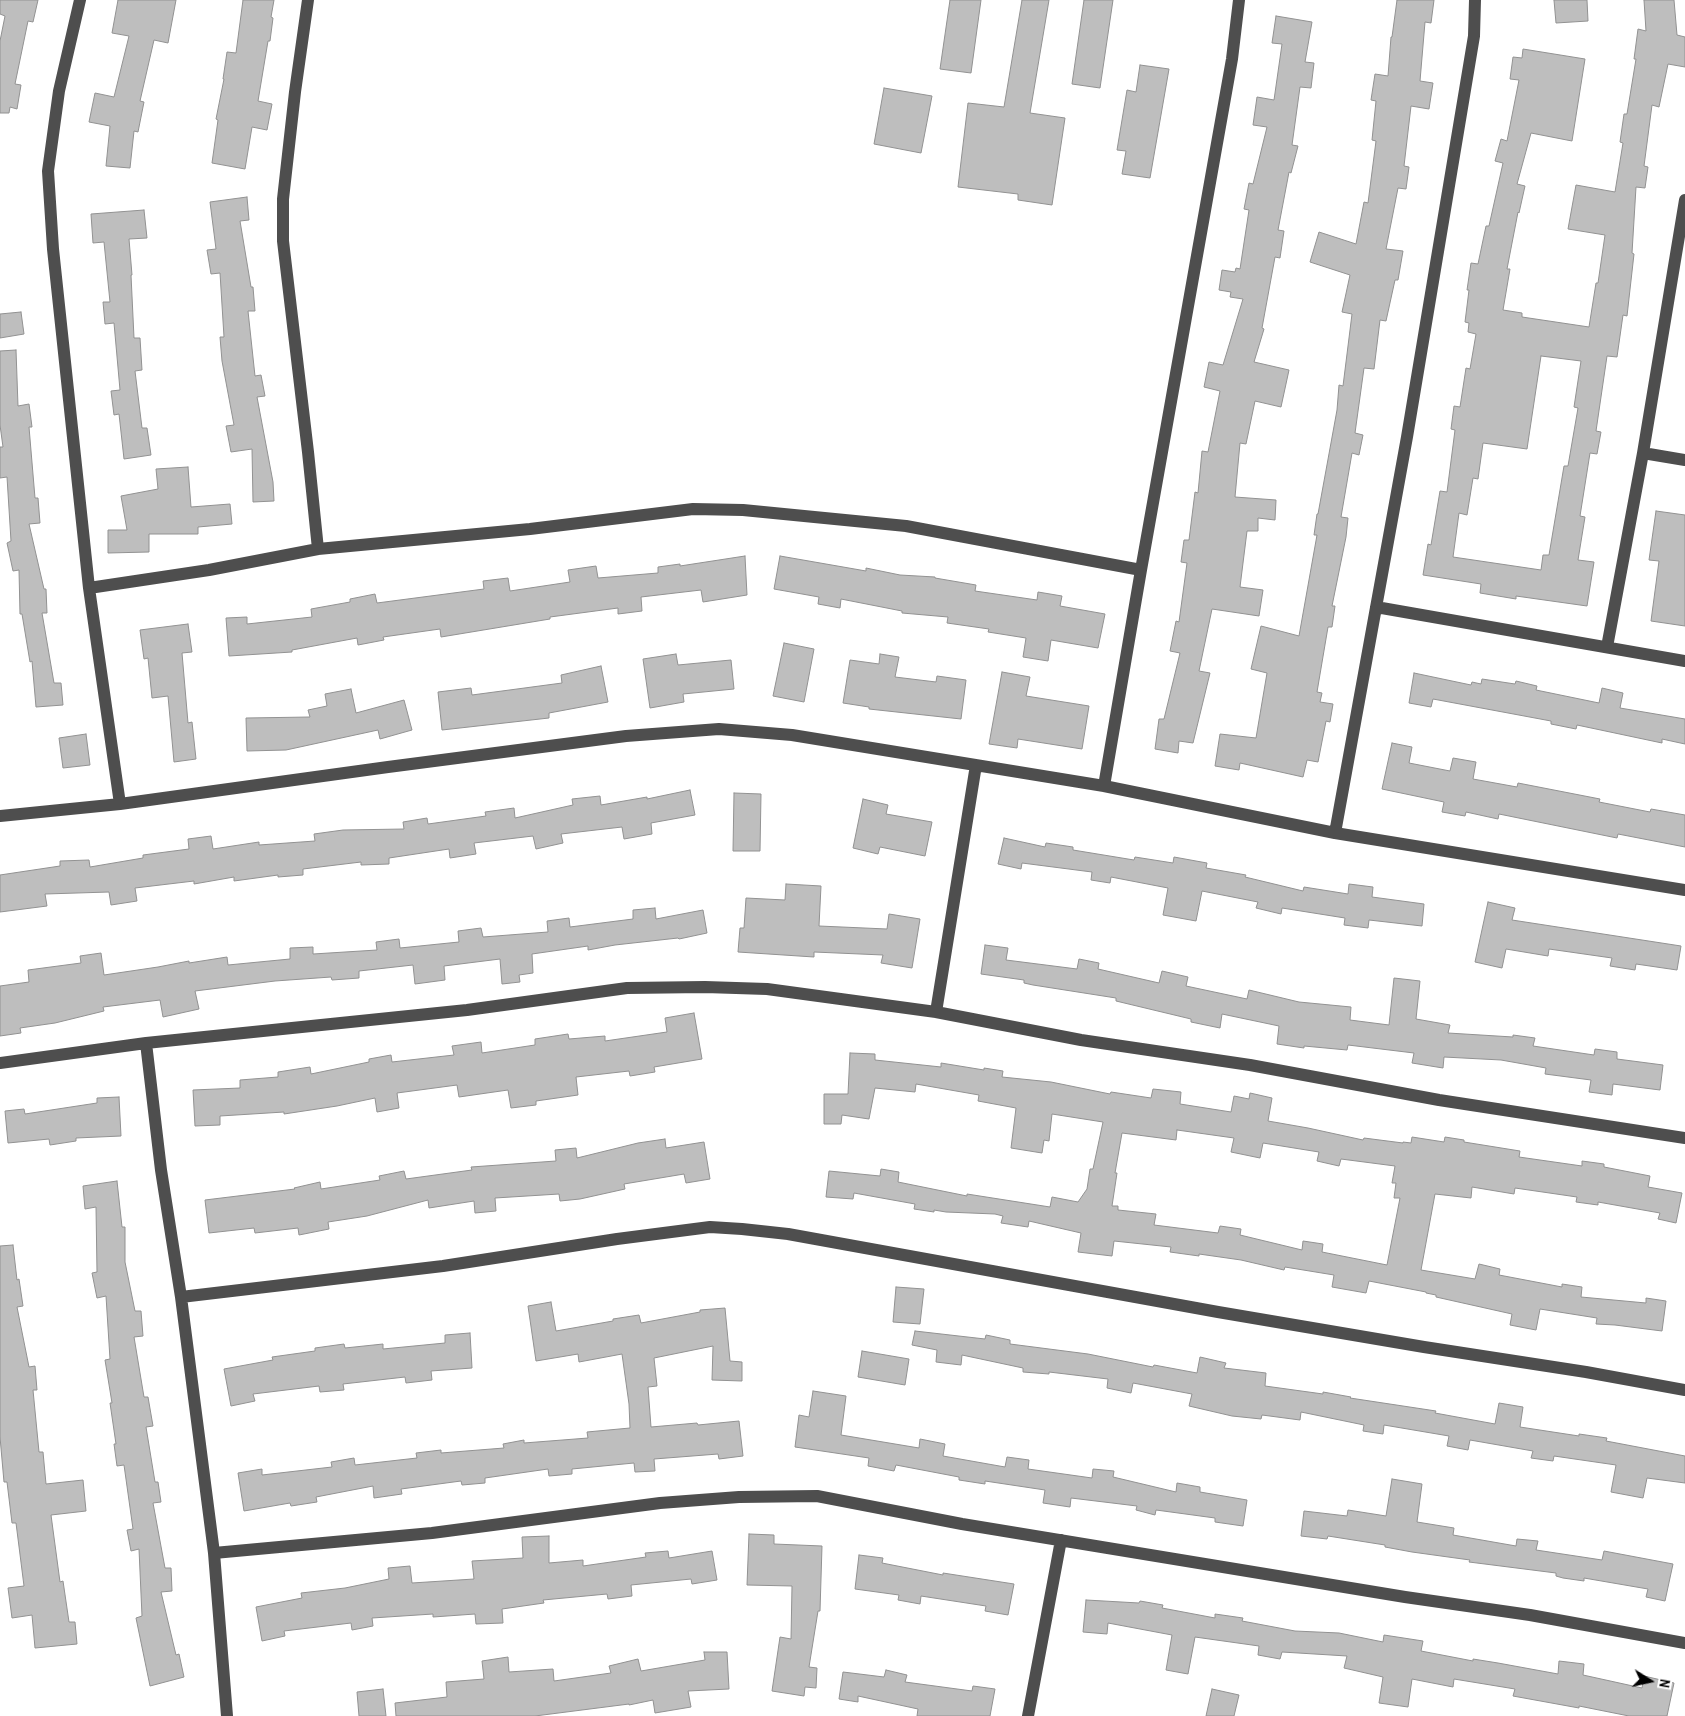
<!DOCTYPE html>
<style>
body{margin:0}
#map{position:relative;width:1685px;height:1716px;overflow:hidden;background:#fff;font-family:"Archivo Narrow",sans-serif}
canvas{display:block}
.north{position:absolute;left:1625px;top:1656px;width:50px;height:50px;-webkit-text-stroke:4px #fff;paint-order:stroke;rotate:100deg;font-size:14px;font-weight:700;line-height:20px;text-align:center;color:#000}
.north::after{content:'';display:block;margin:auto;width:18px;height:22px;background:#000;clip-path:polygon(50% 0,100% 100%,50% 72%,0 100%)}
</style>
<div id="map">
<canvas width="1685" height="1716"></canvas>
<div class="north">N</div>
</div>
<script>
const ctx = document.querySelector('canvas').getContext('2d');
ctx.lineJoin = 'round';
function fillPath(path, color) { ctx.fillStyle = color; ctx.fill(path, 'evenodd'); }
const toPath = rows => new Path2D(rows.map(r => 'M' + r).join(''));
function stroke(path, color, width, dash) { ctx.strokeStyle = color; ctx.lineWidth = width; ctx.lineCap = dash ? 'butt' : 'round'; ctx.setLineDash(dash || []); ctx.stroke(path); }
const building = toPath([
 [0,0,38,0,33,22,28,21,15,84,21,85,17,109,10,107,9,113,0,113,0,41,5,16,0,14,0,0],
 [118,0,176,0,168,43,154,40,140,101,144,102,138,132,134,131,130,168,106,166,110,126,89,122,95,93,114,97,129,36,112,33,118,0],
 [243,0,274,0,271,17,273,18,270,41,268,41,258,101,272,104,267,130,252,127,245,169,212,163,218,120,216,119,224,79,223,79,227,52,236,53,243,0],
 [950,0,981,0,971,73,940,69,950,0],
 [1022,0,1049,0,1030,113,1065,118,1052,205,1018,200,1018,194,958,187,968,103,1004,107,1022,0],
 [1084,0,1113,0,1100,88,1072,84,1084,0],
 [1397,0,1434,0,1431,23,1425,22,1420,81,1433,83,1429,109,1411,106,1404,166,1409,167,1406,189,1398,188,1386,249,1403,251,1398,280,1395,280,1386,321,1380,320,1374,369,1364,368,1355,433,1363,435,1359,455,1352,453,1341,517,1348,518,1346,537,1332,606,1335,606,1332,627,1328,627,1317,692,1322,693,1320,702,1333,704,1330,722,1326,721,1318,762,1307,760,1303,777,1240,763,1239,770,1215,766,1220,734,1256,738,1267,673,1251,669,1261,626,1299,636,1317,535,1314,535,1317,514,1318,514,1337,410,1339,385,1343,386,1352,314,1342,312,1350,275,1310,262,1319,232,1356,244,1364,202,1368,203,1376,141,1372,140,1376,101,1371,100,1375,74,1388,76,1391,37,1392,37,1397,0],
 [1554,0,1587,0,1588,21,1556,23,1554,0],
 [1644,0,1674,0,1677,35,1685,37,1685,67,1668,64,1659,107,1652,105,1644,166,1648,167,1645,188,1636,187,1632,253,1634,254,1627,316,1623,315,1617,357,1607,356,1596,431,1601,432,1597,454,1590,453,1580,516,1585,517,1578,560,1594,562,1587,606,1516,596,1516,599,1480,593,1481,584,1423,575,1428,544,1431,545,1440,491,1447,492,1455,430,1451,429,1454,406,1460,407,1466,368,1470,369,1476,334,1468,332,1469,323,1465,322,1469,290,1467,290,1471,263,1478,264,1486,226,1489,226,1503,163,1495,161,1501,139,1507,141,1519,80,1510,79,1513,57,1522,58,1523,49,1585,59,1572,141,1531,133,1517,184,1525,186,1519,213,1518,212,1507,269,1510,269,1503,310,1522,313,1522,317,1589,327,1596,283,1598,283,1605,235,1568,229,1576,185,1615,192,1623,143,1620,142,1624,114,1627,114,1636,59,1634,59,1638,29,1646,31,1644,0],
 [1541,356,1581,361,1574,407,1578,408,1568,466,1564,466,1549,555,1543,555,1541,570,1453,557,1459,513,1467,515,1473,478,1478,479,1483,443,1527,449,1541,356],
 [1276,16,1312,22,1305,62,1314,63,1311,88,1300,87,1292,145,1298,146,1291,173,1289,172,1278,230,1284,231,1280,258,1275,257,1262,328,1264,329,1254,362,1289,370,1281,407,1255,401,1246,444,1240,443,1235,497,1276,500,1275,520,1258,518,1258,531,1247,531,1240,587,1263,590,1259,616,1212,609,1199,671,1210,673,1193,743,1179,741,1178,753,1155,749,1159,719,1164,719,1180,653,1170,651,1176,621,1179,622,1187,563,1181,562,1184,540,1189,540,1195,492,1198,493,1202,451,1208,452,1220,391,1204,387,1209,362,1223,365,1243,299,1230,297,1231,292,1219,290,1222,270,1235,272,1236,268,1240,269,1249,210,1244,209,1249,183,1253,184,1267,127,1253,125,1257,97,1274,100,1282,44,1272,43,1276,16],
 [1140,65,1169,69,1150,178,1122,174,1126,151,1117,150,1127,90,1136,92,1140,65],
 [884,88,932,96,921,153,874,144,884,88],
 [247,197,249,220,240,221,251,287,253,287,255,311,248,311,255,376,261,375,265,396,257,397,273,482,274,501,253,502,252,449,231,452,226,426,234,425,222,361,220,337,224,337,220,273,211,274,207,250,216,249,210,202,247,197],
 [144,210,147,238,129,239,132,275,131,275,134,338,140,338,142,370,135,371,142,428,147,428,151,455,124,459,119,414,114,415,111,391,120,390,114,323,105,324,103,302,110,302,104,242,93,243,91,214,144,210],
 [21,312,24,334,0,338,0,314,21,312],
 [16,350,18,406,29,404,32,427,29,427,35,498,38,498,40,523,29,524,44,589,46,589,47,613,42,613,54,683,61,683,63,705,36,707,32,661,30,662,22,614,20,614,19,570,13,571,7,543,11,541,7,477,0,478,0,447,3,447,0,425,0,351,16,350],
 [188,467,191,507,230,504,232,524,198,527,198,534,149,534,149,552,108,553,108,530,127,530,121,496,158,489,156,469,188,467],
 [1656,511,1685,515,1685,626,1651,621,1659,561,1649,560,1656,511],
 [745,556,747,595,703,602,701,590,641,597,642,611,618,614,618,608,550,617,550,619,441,637,440,629,383,637,384,640,358,645,357,638,292,650,292,652,229,656,226,618,247,617,247,624,312,617,311,609,350,602,350,599,375,594,377,603,484,589,483,581,508,578,510,591,570,582,568,570,596,566,598,578,658,573,658,567,680,564,680,566,745,556],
 [780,556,866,571,866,568,900,575,935,577,935,578,976,585,975,591,1037,600,1038,592,1062,596,1060,606,1105,614,1098,648,1051,640,1048,661,1023,657,1026,638,988,632,989,629,947,623,948,617,902,613,902,611,841,599,840,608,818,604,819,597,774,589,780,556],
 [188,624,192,652,182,653,188,723,192,722,196,759,174,762,168,696,152,698,148,658,144,659,140,630,188,624],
 [784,643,814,649,804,702,773,696,784,643],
 [676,654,678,665,731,660,734,689,683,694,684,702,650,708,643,659,676,654],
 [880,654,899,657,895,677,936,682,937,676,966,680,961,719,869,709,869,707,843,703,850,660,879,664,880,654],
 [601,666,608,702,549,713,549,718,442,730,438,692,471,688,472,695,562,683,561,675,601,666],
 [1002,672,1030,677,1026,696,1089,706,1082,749,1018,739,1017,748,989,744,1002,672],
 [1414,673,1471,685,1472,682,1481,684,1482,679,1515,684,1516,681,1537,686,1536,690,1599,703,1602,688,1623,693,1620,708,1685,719,1685,744,1662,739,1662,743,1577,725,1576,729,1551,724,1551,721,1433,699,1431,707,1409,703,1414,673],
 [351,689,356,713,404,700,412,730,380,739,378,730,286,750,247,751,246,718,310,717,308,710,327,706,325,694,351,689],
 [86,734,90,765,63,768,59,738,86,734],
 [1392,743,1412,747,1409,763,1450,771,1453,758,1476,762,1473,779,1517,787,1518,783,1600,799,1599,802,1650,812,1651,809,1685,815,1685,847,1618,834,1617,838,1499,814,1498,819,1466,812,1465,816,1442,812,1444,802,1382,789,1392,743],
 [690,790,695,815,651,823,652,834,624,839,622,827,561,834,563,843,536,849,533,836,474,843,476,854,450,858,449,849,389,858,389,864,361,865,361,862,303,869,303,875,278,877,278,875,234,881,234,877,194,884,194,881,135,888,137,901,111,905,109,892,45,894,47,906,0,912,0,875,60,866,60,861,89,860,90,867,143,858,143,855,189,849,188,839,211,836,213,849,259,842,259,845,315,841,314,834,343,830,404,829,403,822,427,818,428,824,486,816,485,812,514,808,515,818,573,805,572,799,600,796,601,805,647,797,647,799,690,790],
 [734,793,761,794,760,851,733,851,734,793],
 [863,799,888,805,886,814,932,822,925,856,880,847,878,854,853,848,863,799],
 [1004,838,1045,847,1046,843,1073,847,1073,850,1134,860,1135,857,1173,863,1174,857,1207,863,1206,868,1246,875,1245,877,1303,891,1304,887,1348,894,1349,884,1373,887,1372,897,1424,904,1422,926,1369,920,1368,928,1344,925,1345,918,1282,908,1281,914,1256,908,1258,902,1202,891,1196,921,1163,915,1168,888,1111,877,1110,883,1091,880,1092,872,1022,863,1021,869,998,864,1004,838],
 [786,884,821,886,819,926,887,929,889,914,920,919,912,968,881,963,883,955,814,952,814,957,738,952,740,928,744,928,746,898,785,900,786,884],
 [1488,902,1515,908,1512,920,1681,946,1677,970,1636,964,1635,970,1610,966,1612,958,1549,949,1548,956,1506,949,1502,968,1475,962,1488,902],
 [655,908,656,919,703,910,707,933,679,939,678,938,615,945,588,950,588,946,532,954,533,973,519,975,520,982,502,984,500,959,444,966,445,980,415,984,413,965,359,971,359,978,332,980,331,977,275,981,195,991,199,1009,163,1017,160,1000,103,1007,104,1011,55,1023,20,1028,21,1033,0,1036,0,986,29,982,28,970,81,963,80,956,101,953,104,975,158,967,189,961,189,963,227,957,228,965,290,959,290,948,313,947,313,954,377,950,376,942,399,939,400,948,459,942,458,931,481,928,483,937,548,932,547,921,569,918,570,927,633,919,633,910,655,908],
 [985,945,1008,948,1006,960,1077,969,1079,959,1099,963,1098,969,1159,983,1162,971,1188,977,1186,986,1247,999,1249,990,1299,1002,1351,1007,1350,1020,1389,1025,1394,978,1420,981,1416,1019,1450,1025,1448,1033,1513,1037,1513,1035,1535,1038,1533,1046,1594,1055,1595,1049,1617,1052,1617,1059,1663,1065,1660,1090,1613,1084,1612,1095,1589,1092,1591,1080,1545,1074,1546,1068,1501,1060,1444,1057,1443,1068,1412,1063,1414,1053,1348,1045,1347,1050,1304,1046,1304,1048,1277,1044,1279,1026,1222,1014,1220,1028,1191,1022,1191,1019,1116,1001,1116,998,1033,985,1024,983,1024,980,981,974,985,945],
 [694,1013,702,1059,654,1067,655,1072,630,1076,629,1071,576,1077,578,1095,536,1101,536,1105,511,1108,508,1090,459,1097,457,1085,397,1093,399,1108,377,1112,375,1098,337,1106,284,1114,284,1112,220,1116,220,1125,195,1126,193,1090,240,1088,240,1080,278,1077,278,1072,310,1067,311,1074,369,1062,369,1059,391,1055,392,1062,454,1055,452,1046,481,1042,482,1053,535,1045,535,1039,568,1034,569,1039,605,1036,605,1041,667,1032,665,1018,694,1013],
 [850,1053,875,1054,875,1060,941,1067,941,1063,984,1070,984,1068,1003,1071,1002,1077,1051,1082,1110,1094,1111,1092,1151,1098,1153,1089,1181,1092,1180,1104,1231,1112,1234,1096,1249,1099,1250,1093,1272,1098,1268,1121,1308,1128,1363,1140,1364,1138,1403,1143,1403,1142,1411,1143,1412,1137,1444,1142,1445,1137,1464,1140,1464,1142,1520,1151,1519,1157,1582,1166,1582,1161,1604,1164,1604,1167,1650,1176,1648,1187,1682,1193,1676,1223,1658,1219,1660,1213,1598,1202,1598,1205,1576,1202,1577,1197,1515,1188,1514,1194,1472,1187,1471,1198,1435,1194,1421,1270,1475,1279,1479,1264,1500,1269,1499,1275,1562,1287,1562,1284,1582,1287,1581,1297,1646,1303,1646,1298,1666,1301,1662,1331,1615,1325,1596,1324,1597,1318,1540,1309,1536,1330,1510,1325,1512,1314,1436,1297,1436,1295,1426,1293,1426,1292,1369,1281,1366,1293,1332,1287,1334,1275,1285,1267,1284,1270,1241,1260,1199,1254,1199,1256,1170,1252,1171,1247,1114,1241,1112,1256,1078,1252,1081,1233,1029,1221,1028,1227,1001,1223,1003,1216,995,1214,946,1212,934,1210,934,1212,914,1209,915,1204,854,1193,853,1199,826,1197,829,1171,880,1176,881,1169,899,1172,898,1182,967,1196,967,1194,1050,1207,1052,1197,1078,1202,1087,1189,1090,1169,1093,1169,1103,1122,1052,1114,1049,1141,1044,1140,1042,1153,1011,1148,1016,1108,978,1101,979,1095,916,1084,915,1092,875,1088,869,1119,842,1115,841,1124,824,1124,824,1094,848,1094,850,1053],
 [1177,1130,1234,1138,1231,1152,1260,1158,1263,1143,1319,1152,1317,1161,1339,1166,1341,1159,1395,1166,1392,1183,1396,1183,1394,1198,1400,1198,1387,1265,1322,1252,1323,1244,1303,1241,1302,1250,1240,1235,1241,1229,1220,1226,1218,1233,1154,1225,1156,1214,1118,1210,1118,1206,1112,1206,1117,1173,1115,1173,1122,1133,1176,1140,1177,1130],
 [119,1097,121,1136,76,1138,76,1141,50,1145,49,1139,8,1143,5,1111,24,1109,25,1114,97,1103,97,1098,119,1097],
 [665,1139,666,1148,704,1142,710,1179,686,1183,684,1174,624,1184,625,1189,580,1199,560,1201,559,1194,495,1198,496,1211,475,1213,474,1201,429,1208,428,1200,367,1216,328,1222,329,1229,299,1235,298,1228,255,1233,254,1228,209,1233,205,1200,295,1189,294,1188,320,1182,321,1189,380,1180,379,1176,404,1171,406,1179,472,1170,471,1167,556,1161,555,1150,576,1148,577,1158,638,1143,665,1139],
 [117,1181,122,1227,125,1227,125,1262,135,1311,141,1311,143,1336,134,1337,144,1397,148,1397,153,1426,146,1427,155,1482,158,1482,161,1502,153,1503,165,1568,171,1568,172,1591,161,1592,176,1655,179,1654,184,1677,150,1686,136,1618,142,1616,139,1549,131,1551,127,1530,133,1529,124,1465,117,1466,114,1444,116,1444,110,1403,112,1403,105,1360,110,1359,106,1296,97,1298,92,1273,97,1272,96,1207,85,1209,83,1186,117,1181],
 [13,1245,17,1280,19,1279,23,1306,17,1307,29,1367,35,1366,37,1390,33,1390,39,1452,43,1452,46,1484,83,1480,86,1511,51,1515,60,1582,63,1581,69,1622,75,1622,77,1644,35,1648,32,1615,12,1618,8,1588,24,1586,16,1523,12,1523,7,1482,4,1482,0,1437,0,1246,13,1245],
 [896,1287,924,1289,920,1324,893,1322,896,1287],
 [551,1302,556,1331,613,1321,613,1319,639,1315,641,1323,700,1312,700,1310,725,1308,730,1361,742,1362,742,1381,712,1380,713,1346,654,1358,657,1386,648,1387,651,1427,697,1423,698,1425,739,1421,743,1456,719,1459,718,1454,654,1459,655,1471,635,1472,634,1463,572,1469,572,1474,549,1476,548,1469,485,1478,485,1483,462,1485,461,1481,401,1489,402,1494,374,1498,373,1486,316,1497,317,1502,291,1506,290,1503,244,1511,238,1473,262,1469,262,1475,332,1467,331,1462,354,1458,355,1465,417,1458,416,1453,441,1450,441,1453,504,1448,503,1444,524,1440,524,1443,588,1438,587,1432,630,1428,629,1404,622,1354,579,1362,578,1354,536,1361,528,1306,551,1302],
 [915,1331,985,1339,986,1335,1010,1340,1010,1344,1088,1354,1153,1367,1154,1365,1197,1373,1200,1357,1226,1363,1224,1368,1266,1373,1265,1386,1323,1394,1323,1392,1351,1397,1350,1398,1436,1411,1435,1413,1495,1424,1499,1403,1523,1407,1520,1427,1579,1436,1579,1434,1607,1438,1606,1441,1685,1456,1685,1483,1647,1478,1643,1498,1611,1492,1616,1465,1554,1456,1553,1461,1531,1458,1533,1451,1470,1440,1468,1450,1447,1446,1449,1436,1384,1425,1383,1434,1363,1431,1364,1425,1301,1412,1300,1420,1262,1415,1261,1419,1232,1416,1189,1406,1192,1394,1133,1383,1131,1393,1107,1388,1108,1379,1049,1372,1049,1374,1023,1372,1023,1368,962,1355,961,1365,936,1362,937,1350,912,1345,915,1331],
 [470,1333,472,1368,431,1371,432,1380,406,1383,405,1377,343,1384,344,1390,320,1392,319,1386,253,1394,255,1401,231,1406,224,1369,273,1360,272,1357,315,1351,315,1348,344,1344,345,1348,383,1344,383,1349,445,1343,445,1335,470,1333],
 [862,1351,909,1359,905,1385,858,1377,862,1351],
 [813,1391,846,1396,841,1435,919,1448,920,1439,945,1444,943,1456,1005,1467,1007,1457,1029,1460,1028,1469,1092,1478,1093,1469,1114,1471,1113,1477,1176,1492,1177,1483,1200,1487,1200,1492,1247,1500,1243,1526,1215,1522,1215,1518,1156,1510,1155,1515,1136,1510,1137,1506,1071,1498,1070,1507,1043,1503,1045,1490,985,1481,985,1484,959,1480,959,1477,896,1465,894,1471,868,1466,869,1458,795,1447,799,1415,809,1417,813,1391],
 [1392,1479,1422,1484,1417,1522,1454,1528,1453,1535,1516,1546,1517,1539,1538,1541,1536,1550,1602,1560,1604,1551,1673,1564,1665,1601,1646,1597,1648,1589,1584,1578,1584,1581,1563,1578,1556,1576,1556,1573,1469,1562,1470,1560,1412,1552,1385,1547,1385,1545,1328,1536,1327,1539,1301,1536,1304,1511,1347,1516,1348,1510,1386,1516,1392,1479],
 [749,1534,774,1535,774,1544,822,1546,820,1611,818,1611,809,1667,817,1668,816,1688,805,1687,804,1696,772,1691,780,1637,791,1639,792,1586,747,1585,749,1534],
 [549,1536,549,1563,583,1560,583,1566,646,1557,645,1553,668,1551,669,1558,712,1551,717,1580,692,1584,691,1579,631,1585,632,1596,608,1599,607,1594,543,1600,544,1603,502,1609,503,1623,476,1624,475,1614,433,1617,433,1614,372,1618,373,1626,352,1630,351,1623,284,1631,285,1636,262,1641,256,1607,302,1598,301,1593,345,1588,389,1579,388,1568,410,1566,412,1583,474,1579,472,1561,523,1558,522,1537,549,1536],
 [859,1555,883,1558,882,1563,943,1575,943,1573,1014,1584,1008,1615,985,1611,986,1606,921,1596,920,1604,898,1600,899,1595,855,1589,859,1555],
 [1086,1600,1139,1603,1140,1601,1163,1605,1162,1608,1215,1618,1215,1614,1243,1618,1242,1621,1295,1631,1339,1633,1383,1642,1384,1635,1423,1641,1421,1651,1473,1661,1473,1659,1498,1663,1558,1674,1559,1661,1584,1664,1583,1675,1642,1688,1644,1676,1674,1683,1667,1716,1629,1716,1579,1706,1579,1708,1513,1696,1515,1689,1454,1679,1453,1687,1412,1679,1408,1707,1379,1703,1383,1677,1344,1668,1347,1656,1282,1652,1280,1659,1258,1655,1259,1646,1195,1637,1188,1674,1166,1670,1172,1635,1108,1623,1107,1634,1083,1632,1086,1600],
 [704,1652,727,1652,729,1689,688,1691,691,1707,655,1713,653,1700,629,1705,629,1704,535,1716,396,1716,395,1703,447,1697,446,1682,484,1679,482,1661,508,1657,509,1672,553,1669,554,1681,611,1673,609,1666,638,1659,641,1671,705,1660,704,1652],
 [886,1670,907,1675,905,1682,972,1691,973,1686,995,1689,990,1716,917,1716,918,1709,858,1696,858,1702,839,1699,843,1672,884,1677,886,1670],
 [383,1689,386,1716,359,1716,357,1692,383,1689],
 [1212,1689,1239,1695,1234,1716,1206,1716,1212,1689]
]);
fillPath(building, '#bebebe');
stroke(building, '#929292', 1);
stroke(toPath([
 [80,0,59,91,48,171,53,249,89,588,120,804],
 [308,0,295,92,283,199,283,241,308,452,318,549],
 [1643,453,1685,460],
 [89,588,209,570,318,549,530,529,693,509,743,510,906,526,1141,570],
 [1376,607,1685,661],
 [1607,647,1643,453,1685,200],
 [1104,786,1141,570,1232,59,1239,0],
 [0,816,120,804,388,767,626,736,719,729,792,735,1104,786,1335,833,1685,890],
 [1335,833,1407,437,1474,36,1475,0],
 [936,1012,976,765],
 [146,1043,161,1170,181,1297,214,1553,227,1716],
 [0,1063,146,1043,467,1010,627,988,705,987,767,989,936,1012,1081,1040,1250,1065,1439,1100,1685,1138],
 [181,1297,443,1266,617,1239,710,1227,742,1229,788,1234,1218,1312,1424,1347,1586,1372,1685,1390],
 [214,1553,432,1533,660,1503,739,1497,817,1496,962,1524,1405,1597,1530,1615,1685,1643],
 [1028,1716,1061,1540]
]), '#4e4e4e', 12);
</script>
